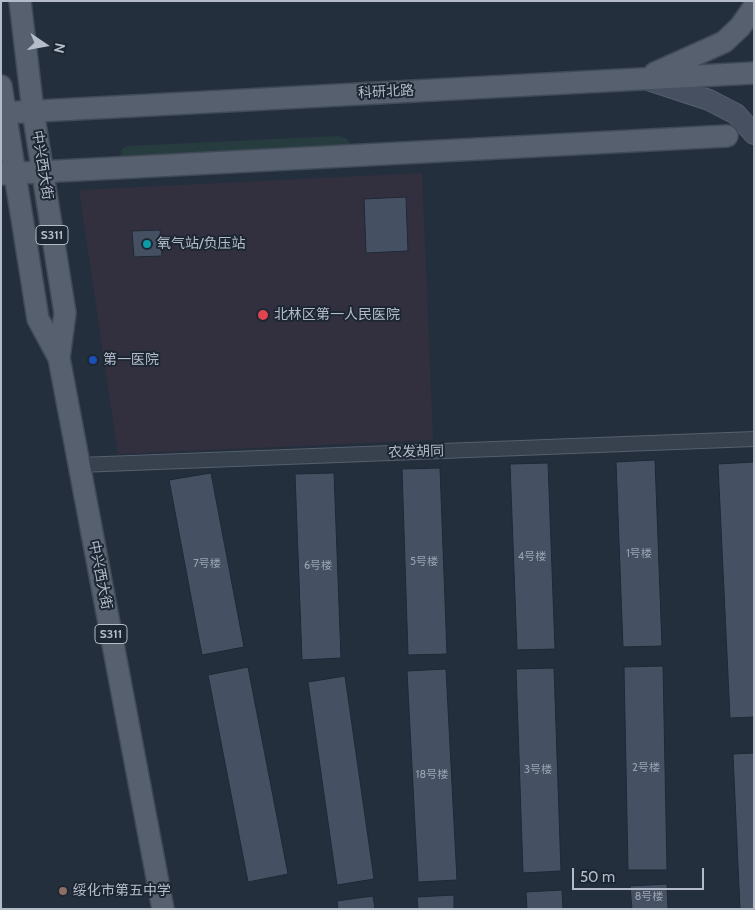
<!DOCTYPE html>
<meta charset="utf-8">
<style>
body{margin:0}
#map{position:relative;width:755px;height:910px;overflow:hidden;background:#242f3e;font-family:Cabin,sans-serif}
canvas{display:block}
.frame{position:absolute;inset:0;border:2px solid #b4bcc9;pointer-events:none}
.north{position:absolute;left:20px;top:20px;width:50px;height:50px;-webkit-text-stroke:4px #1d2633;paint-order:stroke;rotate:102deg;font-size:14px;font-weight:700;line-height:20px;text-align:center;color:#b4bcc9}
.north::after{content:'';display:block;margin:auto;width:18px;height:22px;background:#b4bcc9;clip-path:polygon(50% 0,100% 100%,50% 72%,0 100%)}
.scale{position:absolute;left:572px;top:868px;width:132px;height:22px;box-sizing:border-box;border:2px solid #b4bcc9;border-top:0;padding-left:6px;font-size:15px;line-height:18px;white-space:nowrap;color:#b4bcc9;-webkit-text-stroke:4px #1d2633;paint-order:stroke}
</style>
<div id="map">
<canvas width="755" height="910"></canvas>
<div class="frame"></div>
<div class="north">N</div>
<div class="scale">50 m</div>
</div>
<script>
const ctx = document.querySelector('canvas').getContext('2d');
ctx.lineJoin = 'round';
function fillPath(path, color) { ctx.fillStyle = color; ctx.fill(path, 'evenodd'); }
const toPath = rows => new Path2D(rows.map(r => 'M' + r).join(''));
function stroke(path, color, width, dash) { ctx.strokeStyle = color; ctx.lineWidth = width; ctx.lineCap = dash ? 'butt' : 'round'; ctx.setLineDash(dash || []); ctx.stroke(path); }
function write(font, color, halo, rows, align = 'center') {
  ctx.font = font + ' Cabin,"Noto Sans SC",sans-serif'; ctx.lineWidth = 4; ctx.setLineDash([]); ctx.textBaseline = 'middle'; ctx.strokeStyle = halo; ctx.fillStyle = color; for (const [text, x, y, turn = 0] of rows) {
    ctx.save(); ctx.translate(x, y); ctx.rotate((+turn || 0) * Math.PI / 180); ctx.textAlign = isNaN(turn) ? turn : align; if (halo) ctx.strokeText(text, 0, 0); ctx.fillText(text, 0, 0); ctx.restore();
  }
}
fillPath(toPath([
 [422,173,433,440,118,454,79,190]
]), '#32303f');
fillPath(toPath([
 [340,136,347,139,349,143,347,147,123,160,120,156,122,149,127,146]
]), '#263c3f');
const building = toPath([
 [406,197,408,251,366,253,364,199,406,197],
 [160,230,162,256,134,257,132,231,160,230],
 [655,460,662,646,623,647,616,462,655,460],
 [754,462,754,717,730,718,718,464,754,462],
 [548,463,555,649,517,650,510,464,548,463],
 [440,468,447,654,408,655,402,469,440,468],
 [211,473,244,647,202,655,169,480,211,473],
 [334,473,341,658,302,660,295,474,334,473],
 [663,666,667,870,628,870,624,667,663,666],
 [248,667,288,874,248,882,208,675,248,667],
 [554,668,561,871,523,873,516,669,554,668],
 [446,669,457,880,418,882,407,671,446,669],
 [345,676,374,879,337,885,308,682,345,676],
 [754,753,754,909,740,909,733,754,754,753],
 [667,884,668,909,632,909,630,886,667,884],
 [562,890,563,909,527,909,526,892,562,890],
 [454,895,454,909,418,909,417,897,454,895],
 [373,896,375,909,338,909,337,901,373,896]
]);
fillPath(building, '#455162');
stroke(building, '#1f2835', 1);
const minor = toPath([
 [79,465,754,439]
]);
const secondary = toPath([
 [648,80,709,100,736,114,754,134]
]);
const primary = toPath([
 [20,1,33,111,65,313,59,358,163,909],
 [655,73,724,42,740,27,754,7],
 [1,86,38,319,59,358],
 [1,113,754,73],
 [1,174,727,136]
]);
stroke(minor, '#565f6c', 16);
stroke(secondary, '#565f6c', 22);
stroke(primary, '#414a57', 24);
stroke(minor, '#38414e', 14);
stroke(secondary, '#465061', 20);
stroke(primary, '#56606e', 21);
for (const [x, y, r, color] of [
 [147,244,5,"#0f9aa8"],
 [263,315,6,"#e0444e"],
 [93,360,5,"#1a4fb4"],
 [63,891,5,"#8d6e63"]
]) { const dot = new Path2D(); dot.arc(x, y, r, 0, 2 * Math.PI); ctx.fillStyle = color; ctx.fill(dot); stroke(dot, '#1d2633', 2); }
write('11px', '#98a1af', null, [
 ["1号楼",639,554],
 ["4号楼",532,557],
 ["5号楼",424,562],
 ["7号楼",207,564],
 ["6号楼",318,566],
 ["2号楼",646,768],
 ["3号楼",538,770],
 ["18号楼",432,775],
 ["8号楼",649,897]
]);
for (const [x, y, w] of [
 [52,235,32],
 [111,634,32]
]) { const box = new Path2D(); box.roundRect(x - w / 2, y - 9.5, w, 19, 4); ctx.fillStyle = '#1d2633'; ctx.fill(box); stroke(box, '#b4bcc9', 1); }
write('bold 12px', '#b4bcc9', null, [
 ["S311",52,235],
 ["S311",111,634]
]);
write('14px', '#b4bcc9', '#1d2633', [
 ["科研北路",386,92,-3],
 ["中兴西大街",42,165,81],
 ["农发胡同",416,452,-2],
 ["中兴西大街",100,575,79]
]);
write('14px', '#b4bcc9', '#1d2633', [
 ["氧气站/负压站",157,244],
 ["北林区第一人民医院",274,315],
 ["第一医院",103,360],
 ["绥化市第五中学",73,891]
], 'left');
</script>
